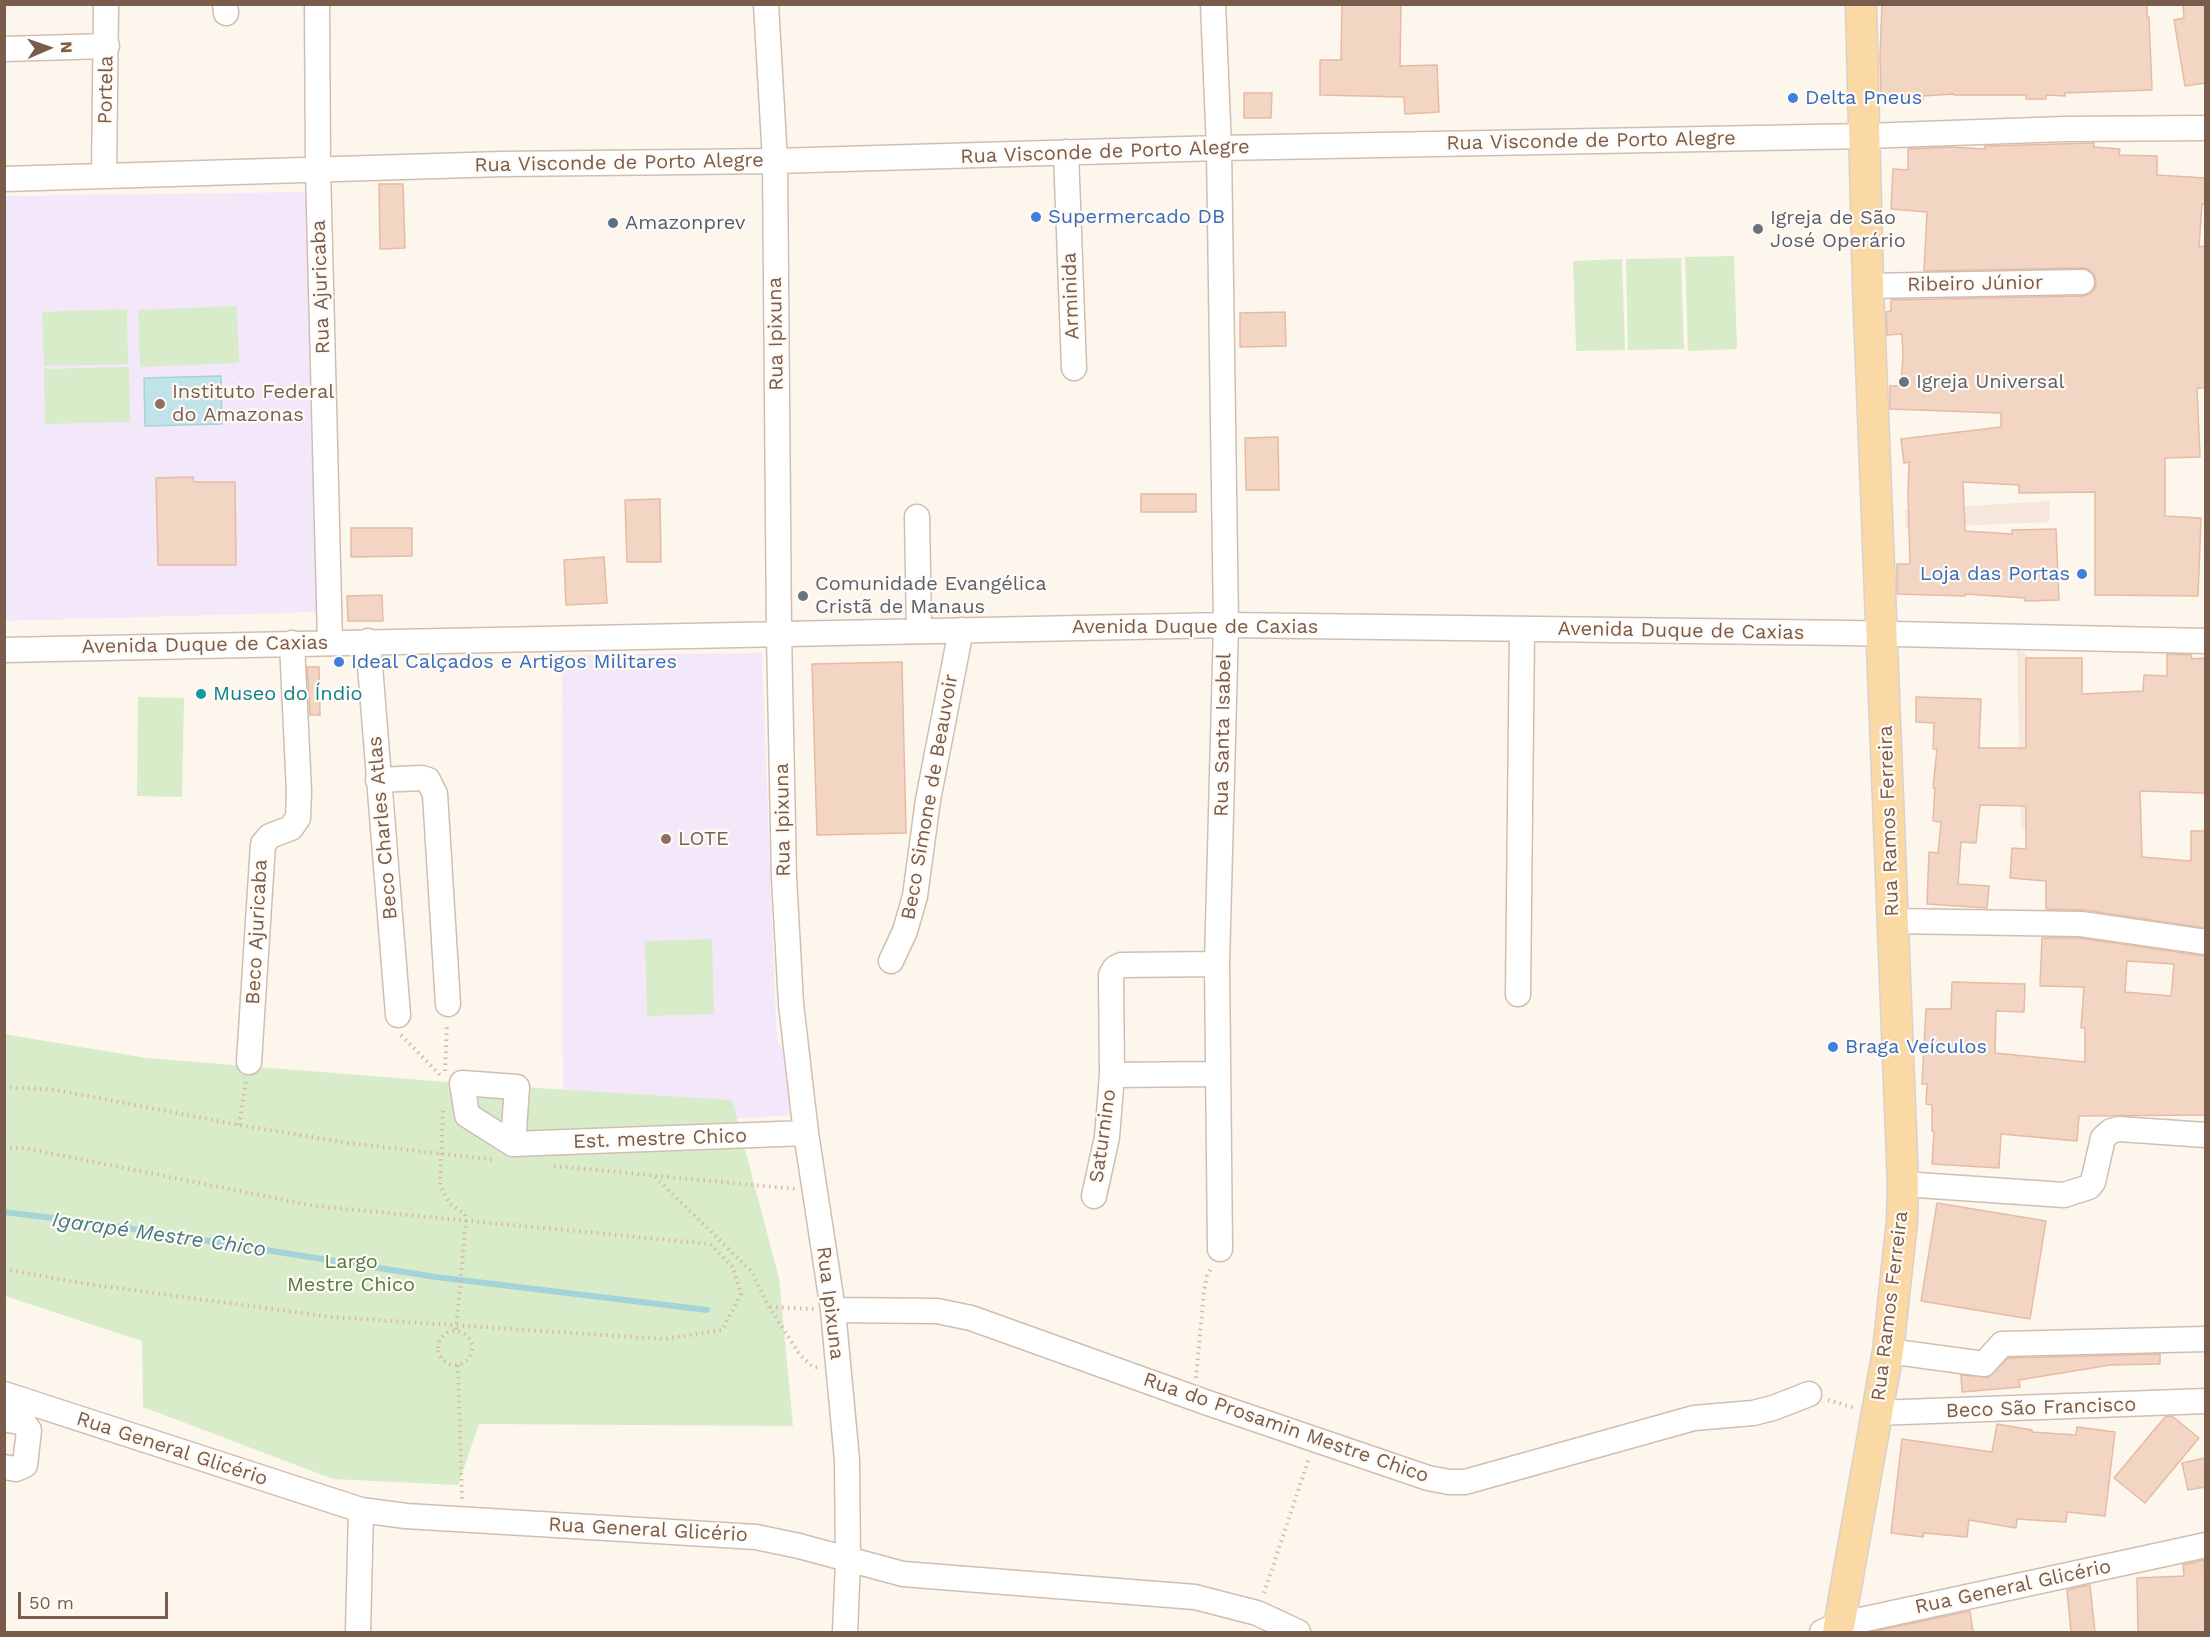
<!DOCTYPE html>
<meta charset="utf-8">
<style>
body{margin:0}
#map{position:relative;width:2210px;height:1637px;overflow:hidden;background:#fdf6ec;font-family:"Work Sans",sans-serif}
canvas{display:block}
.frame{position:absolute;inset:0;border:6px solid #7a5c4d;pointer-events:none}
.north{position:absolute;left:18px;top:18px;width:60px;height:60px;-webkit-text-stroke:4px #fffaf3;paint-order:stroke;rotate:88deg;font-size:16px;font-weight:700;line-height:24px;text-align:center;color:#7a5c4d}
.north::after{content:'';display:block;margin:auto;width:21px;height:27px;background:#7a5c4d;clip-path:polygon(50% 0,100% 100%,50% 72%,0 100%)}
.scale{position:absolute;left:18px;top:1592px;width:150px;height:27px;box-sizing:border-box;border:3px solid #7a5c4d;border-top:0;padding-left:8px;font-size:18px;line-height:21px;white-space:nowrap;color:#7a5c4d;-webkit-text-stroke:4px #fffaf3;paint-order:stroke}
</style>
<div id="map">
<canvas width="2210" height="1637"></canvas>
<div class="frame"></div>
<div class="north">N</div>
<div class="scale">50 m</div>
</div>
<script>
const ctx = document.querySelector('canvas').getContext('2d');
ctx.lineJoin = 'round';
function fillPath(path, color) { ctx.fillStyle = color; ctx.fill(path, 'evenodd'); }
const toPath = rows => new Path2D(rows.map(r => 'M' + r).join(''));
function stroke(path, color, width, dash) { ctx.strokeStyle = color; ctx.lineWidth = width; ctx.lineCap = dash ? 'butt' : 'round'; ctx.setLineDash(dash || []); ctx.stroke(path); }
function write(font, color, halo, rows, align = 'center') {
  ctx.font = font + ' "Work Sans",sans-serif'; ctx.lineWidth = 4.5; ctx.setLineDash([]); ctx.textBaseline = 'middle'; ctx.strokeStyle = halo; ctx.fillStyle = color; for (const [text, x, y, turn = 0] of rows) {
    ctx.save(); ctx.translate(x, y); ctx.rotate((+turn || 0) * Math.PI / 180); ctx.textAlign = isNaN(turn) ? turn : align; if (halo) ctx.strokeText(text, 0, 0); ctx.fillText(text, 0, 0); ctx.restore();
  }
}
fillPath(toPath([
 [2050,501,2049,522,1906,528,1905,510],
 [2017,650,2027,653,2033,829,2021,829]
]), '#f5e8da');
fillPath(toPath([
 [308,192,321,612,5,621,4,196],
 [762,653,776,1024,778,1043,785,1050,794,1115,563,1129,562,655]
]), '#f3e8fa');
fillPath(toPath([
 [1734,256,1737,349,1688,351,1685,257],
 [1681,258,1684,349,1628,350,1626,259],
 [1622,259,1625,350,1576,351,1573,261],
 [237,306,239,363,140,367,138,310],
 [127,309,128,364,44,366,42,312],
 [129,367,130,422,45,424,44,369],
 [138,697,184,698,182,797,137,796],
 [712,939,714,1014,647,1016,645,941],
 [4,1034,146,1058,471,1084,732,1100,779,1278,793,1426,479,1424,458,1485,333,1479,143,1407,142,1341,5,1296]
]), '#d8ecc9');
const water = toPath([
 [221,376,222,424,145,426,144,378,221,376]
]);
fillPath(water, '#bfe3e8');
stroke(water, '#a5d3da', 1.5);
stroke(toPath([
 [4,1212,95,1223,436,1277,707,1310]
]), '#a5d3da', 6);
const building = toPath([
 [1342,4,1401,4,1400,66,1437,65,1439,112,1405,114,1404,97,1320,95,1320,60,1341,60,1342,4],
 [1882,4,2147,4,2147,17,2149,17,2152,90,2065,93,2065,96,2046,95,2046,99,2026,99,2026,95,1954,95,1954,94,1923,96,1923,100,1881,98,1880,55,1882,4],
 [2183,4,2205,4,2205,83,2185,86,2174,20,2184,18,2183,4],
 [1244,93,1272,93,1271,118,1244,118,1244,93],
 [2094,143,2094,147,2120,149,2119,155,2157,156,2157,175,2205,178,2205,204,2202,204,2199,247,2205,246,2205,388,2197,388,2200,457,2165,458,2165,516,2201,518,2198,596,2095,595,2095,492,2019,493,2019,485,1963,482,1965,531,2012,534,2012,530,2056,529,2059,600,2025,601,2025,598,1965,594,1965,596,1897,594,1897,564,1910,564,1908,494,1909,462,1904,463,1901,439,2001,427,2001,413,1890,409,1890,386,1901,386,1903,353,1902,334,1887,335,1886,312,1891,311,1891,300,2082,296,2090,294,2095,288,2096,282,2094,274,2088,269,2082,268,1924,271,1927,212,1891,209,1893,169,1908,170,1908,149,1950,147,1985,149,1985,146,2094,143],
 [379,184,403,184,405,248,380,249,379,184],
 [1285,312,1286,346,1240,347,1240,313,1285,312],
 [1278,437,1279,490,1246,490,1245,438,1278,437],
 [193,477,194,482,235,482,236,565,158,565,156,478,193,477],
 [1141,494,1196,494,1196,512,1141,512,1141,494],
 [660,499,661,562,627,562,625,500,660,499],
 [351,528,412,528,412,556,351,557,351,528],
 [604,557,607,603,566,605,564,560,604,557],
 [382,595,383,621,348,621,347,596,382,595],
 [2167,654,2191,655,2192,659,2205,658,2205,793,2140,791,2142,857,2191,861,2191,831,2205,831,2205,928,2083,910,2046,909,2046,881,2010,878,2012,848,2026,849,2026,806,1980,805,1976,843,1961,842,1958,884,1989,886,1987,908,1927,904,1929,852,1938,853,1941,822,1933,821,1935,788,1933,788,1937,749,1933,749,1934,723,1916,722,1916,697,1981,699,1979,748,2026,748,2026,658,2082,658,2082,694,2143,691,2144,675,2167,676,2167,654],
 [902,662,906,833,817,835,812,664,902,662],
 [307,667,319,667,320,715,310,715,307,667],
 [2042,938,2080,938,2205,956,2205,1115,2079,1116,2077,1141,2001,1134,1999,1168,1932,1164,1934,1131,1932,1131,1932,1105,1926,1104,1927,1084,1922,1084,1926,1009,1951,1009,1952,982,2025,984,2024,1012,1996,1011,1995,1053,2085,1062,2085,1028,2081,1028,2084,987,2040,986,2042,938],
 [2127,961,2174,964,2171,996,2125,992,2127,961],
 [1937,1203,2046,1221,2030,1319,1921,1301,1937,1203],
 [2160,1354,2160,1364,2110,1365,2019,1380,2020,1387,1962,1392,1961,1375,1988,1377,2008,1358,2160,1354],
 [2172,1416,2199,1438,2145,1503,2114,1478,2165,1417,2172,1416],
 [1997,1424,2032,1430,2032,1432,2076,1435,2077,1427,2115,1432,2105,1516,2067,1512,2066,1522,2017,1519,2016,1528,1969,1520,1967,1537,1924,1533,1923,1537,1891,1533,1902,1439,1992,1452,1997,1424],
 [2205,1458,2205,1487,2188,1490,2182,1463,2205,1458],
 [2204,1560,2205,1632,2138,1632,2137,1578,2184,1576,2183,1565,2204,1560],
 [2090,1585,2095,1632,2071,1632,2067,1590,2090,1585],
 [1970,1611,1973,1632,1871,1632,1970,1611]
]);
fillPath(building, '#f3d5c3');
stroke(building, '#e6bba3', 1.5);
const minor = toPath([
 [225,4,226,13],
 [317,4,318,169,330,642],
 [766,4,775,161,779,634,784,877,791,1004,806,1133,833,1310,847,1460,848,1561,845,1632],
 [1213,4,1219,148,1226,625,1217,964,1220,1249],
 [4,49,107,46],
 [1066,152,1074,368],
 [104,176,106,4],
 [4,179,503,164,775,161,1219,148,1866,136,2065,129,2206,128],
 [1868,286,2082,282],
 [917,517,919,631],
 [368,641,398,1015],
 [4,650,1226,625,1850,633,2206,641],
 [378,780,422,778,428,780,435,794,448,1004],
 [1894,921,2081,924,2206,942],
 [891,961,905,931,915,896,928,800,961,630],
 [1518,994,1522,629],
 [249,1062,263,844,270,836,291,828,298,818,299,792,292,643],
 [1112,1075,1217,1074],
 [513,1144,467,1115,462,1083,517,1087,513,1144,806,1133],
 [1903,1184,2064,1195,2089,1187,2093,1182,2103,1138,2111,1131,2119,1129,2206,1135],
 [1094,1196,1107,1137,1112,1075,1111,975,1115,968,1121,965,1217,964],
 [833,1310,937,1311,971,1318,1208,1403,1428,1478,1449,1482,1465,1482,1694,1418,1753,1413,1773,1408,1809,1394],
 [1888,1351,1984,1364,2002,1344,2206,1339],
 [4,1394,361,1510,406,1516,756,1537,799,1546,903,1574,1195,1597,1257,1613,1298,1632],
 [1876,1413,2206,1401],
 [4,1419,24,1423,29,1430,25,1465,16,1469,4,1467],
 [358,1632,361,1510],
 [1822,1632,1838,1625,2206,1545]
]);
const major = toPath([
 [1838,1632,1888,1351,1902,1221,1903,1184,1868,286,1861,4]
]);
stroke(minor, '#d1beb0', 27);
stroke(major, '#dad1cd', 33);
stroke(toPath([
 [401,1035,442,1077],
 [445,1071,447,1024],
 [4,1087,56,1090,239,1125,348,1143,496,1160],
 [443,1111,440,1185,449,1203,465,1214,466,1220,456,1330],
 [239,1125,246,1081],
 [4,1148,24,1148,315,1206,710,1244,733,1267,741,1294,722,1330,664,1339,331,1317,81,1283,4,1269],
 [554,1166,795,1189],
 [655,1177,752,1272,769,1307,800,1355,813,1367,817,1367],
 [770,1307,814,1309],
 '438 1348a17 17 0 1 1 34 0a17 17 0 1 1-34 0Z',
 [458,1365,462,1499],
 [1196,1378,1204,1291,1207,1276,1212,1267],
 [1828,1400,1855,1408],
 [1264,1593,1309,1458]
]), '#d9b8a5', 4, [1.5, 4.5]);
stroke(minor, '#fff', 24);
stroke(major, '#fbd9a5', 30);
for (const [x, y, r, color] of [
 [1793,98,6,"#3f7fe0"],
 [1036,217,6,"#3f7fe0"],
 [613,223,6,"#5c6f8a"],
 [1758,229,6,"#6b7280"],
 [1904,382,6,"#6b7280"],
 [160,404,6,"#8d6e63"],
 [2082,574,6,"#3f7fe0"],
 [803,596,6,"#6b7280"],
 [339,662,6,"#3f7fe0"],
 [201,694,6,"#0f9aa8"],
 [666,839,6,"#8d6e63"],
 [1833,1047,6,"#3f7fe0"]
]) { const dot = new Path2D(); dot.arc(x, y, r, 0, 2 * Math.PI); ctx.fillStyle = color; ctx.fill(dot); stroke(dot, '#fffaf3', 2); }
write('20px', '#7a5c4d', '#fffaf3', [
 ["Portela",106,90,-89],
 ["Rua Visconde de Porto Alegre",1591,141,-1],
 ["Rua Visconde de Porto Alegre",1105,152,-2],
 ["Rua Visconde de Porto Alegre",619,163,-1],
 ["Ribeiro Júnior",1975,284,-1],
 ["Rua Ajuricaba",321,287,-92],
 ["Arminida",1071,296,-92],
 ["Rua Ipixuna",776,334,-91],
 ["Avenida Duque de Caxias",1195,627],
 ["Avenida Duque de Caxias",1681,631,1],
 ["Avenida Duque de Caxias",205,645,-1],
 ["Rua Santa Isabel",1223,735,-89],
 ["Beco Simone de Beauvoir",930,797,-80],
 ["Rua Ipixuna",783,820,-91],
 ["Rua Ramos Ferreira",1889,821,-92],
 ["Beco Charles Atlas",383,828,-95],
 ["Beco Ajuricaba",257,932,-87],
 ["Saturnino",1103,1136,-82],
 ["Est. mestre Chico",660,1139,-2],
 ["Rua Ipixuna",830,1303,83],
 ["Rua Ramos Ferreira",1890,1306,-83],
 ["Beco São Francisco",2041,1408,-2],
 ["Rua do Prosamin Mestre Chico",1286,1428,19],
 ["Rua General Glicério",172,1449,18],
 ["Rua General Glicério",648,1530,3],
 ["Rua General Glicério",2013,1587,-12]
]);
write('20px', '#366cbe', '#fffaf3', [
 ["Delta Pneus",1805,98],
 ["Supermercado DB",1048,217],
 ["Loja das Portas",2070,574,"right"],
 ["Ideal Calçados e Artigos Militares",351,662],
 ["Braga Veículos",1845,1047]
], 'left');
write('20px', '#5b616d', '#fffaf3', [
 ["Igreja de São",1770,218],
 ["José Operário",1770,241],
 ["Igreja Universal",1916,382],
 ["Comunidade Evangélica",815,584],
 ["Cristã de Manaus",815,607]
], 'left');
write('20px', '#4e5e75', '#fffaf3', [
 ["Amazonprev",625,223]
], 'left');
write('20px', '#785e54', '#fffaf3', [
 ["Instituto Federal",172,392],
 ["do Amazonas",172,415],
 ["LOTE",678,839]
], 'left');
write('20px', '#0d838f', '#fffaf3', [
 ["Museo do Índio",213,694]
], 'left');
write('20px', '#537a41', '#fffaf3', [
 ["Largo",351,1262],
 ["Mestre Chico",351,1285]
]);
write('italic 21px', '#437c86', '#fffaf3', [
 ["Igarapé Mestre Chico",159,1235,8]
]);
</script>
